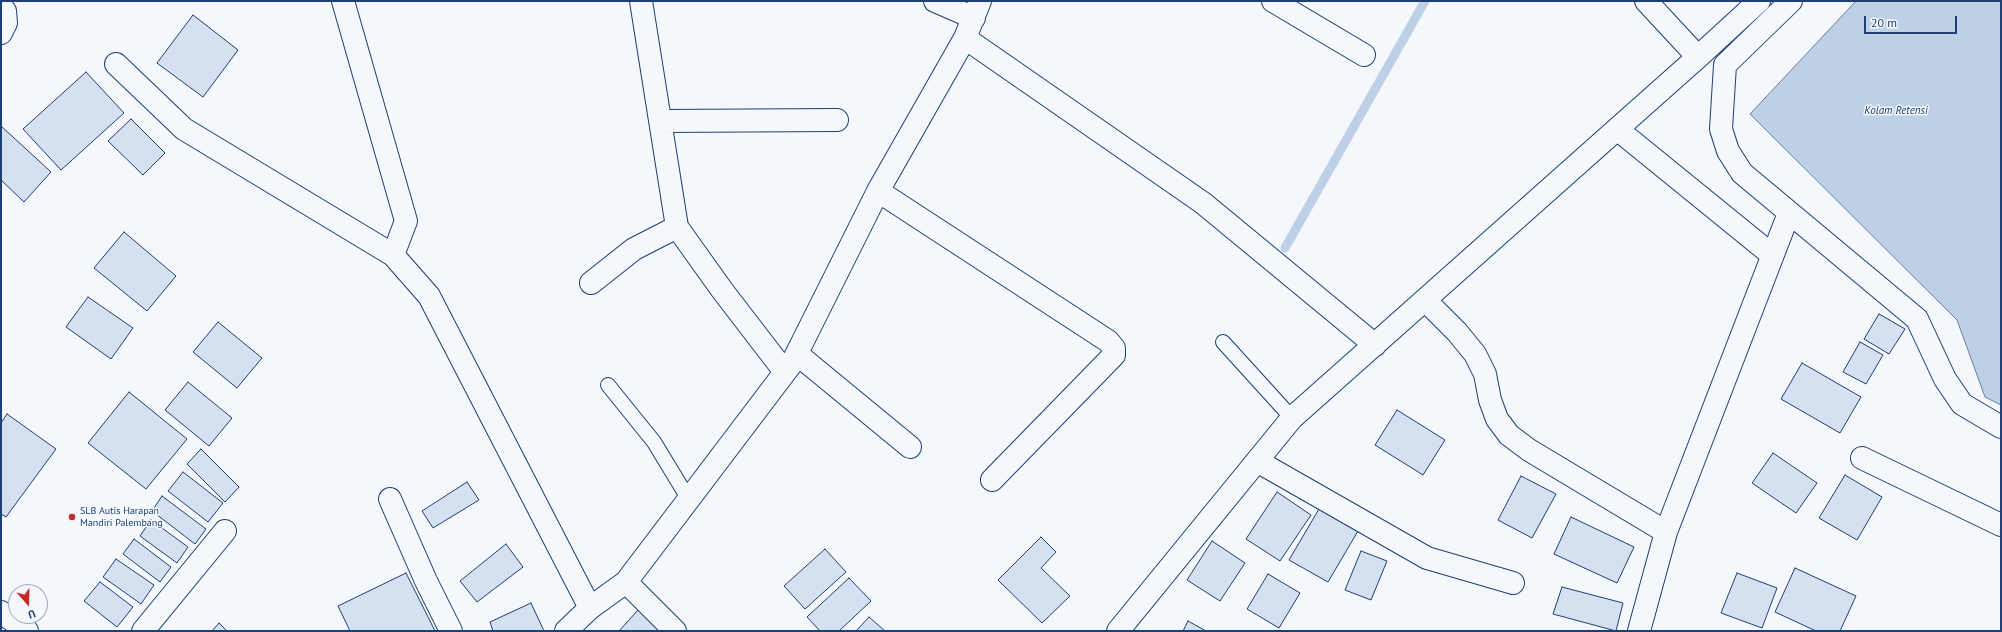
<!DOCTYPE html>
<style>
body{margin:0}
#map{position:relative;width:2002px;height:632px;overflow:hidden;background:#f4f7fb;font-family:"PT Sans",sans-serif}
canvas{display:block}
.frame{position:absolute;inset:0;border:2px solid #1d3f73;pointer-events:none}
.north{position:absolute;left:8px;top:584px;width:40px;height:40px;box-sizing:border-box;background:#f4f7fb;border:1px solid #9eadc5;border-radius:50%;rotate:160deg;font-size:11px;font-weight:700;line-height:16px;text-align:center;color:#1d3f73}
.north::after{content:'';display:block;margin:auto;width:14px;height:18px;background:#c62828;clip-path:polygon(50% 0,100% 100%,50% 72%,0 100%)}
.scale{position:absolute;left:1864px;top:16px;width:93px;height:18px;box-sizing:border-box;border:2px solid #1d3f73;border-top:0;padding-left:5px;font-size:12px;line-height:14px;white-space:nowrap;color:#1d3f73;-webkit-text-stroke:3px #f4f7fb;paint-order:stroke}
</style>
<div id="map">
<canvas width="2002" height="632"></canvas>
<div class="frame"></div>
<div class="north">U</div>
<div class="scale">20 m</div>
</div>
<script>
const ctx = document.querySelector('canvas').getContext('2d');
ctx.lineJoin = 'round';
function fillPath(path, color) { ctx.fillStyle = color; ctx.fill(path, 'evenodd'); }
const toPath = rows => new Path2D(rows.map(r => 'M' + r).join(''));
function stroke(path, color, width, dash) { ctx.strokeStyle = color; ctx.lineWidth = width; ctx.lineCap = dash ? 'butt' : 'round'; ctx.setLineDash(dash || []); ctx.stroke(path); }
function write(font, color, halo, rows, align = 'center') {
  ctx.font = font + ' "PT Sans",sans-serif'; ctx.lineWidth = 3; ctx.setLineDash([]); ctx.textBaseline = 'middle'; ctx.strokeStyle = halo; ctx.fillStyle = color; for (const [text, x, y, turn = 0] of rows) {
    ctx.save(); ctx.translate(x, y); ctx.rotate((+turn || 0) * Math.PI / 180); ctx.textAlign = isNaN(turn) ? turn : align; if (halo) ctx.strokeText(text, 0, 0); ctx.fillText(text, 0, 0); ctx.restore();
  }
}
const water = toPath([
 [1856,1,2001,1,2001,405,1985,397,1957,320,1750,114,1856,1]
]);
fillPath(water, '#bed0e5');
stroke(water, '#687fa3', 1);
stroke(toPath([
 [1285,248,1425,1]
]), '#bed0e5', 9);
const building = toPath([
 [193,15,238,50,203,97,157,63,193,15],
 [86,72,124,113,61,170,23,129,86,72],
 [131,119,165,153,143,175,108,141,131,119],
 [1,126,51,172,24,202,1,180,1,126],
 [124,232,176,276,147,311,94,268,124,232],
 [88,297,133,328,111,359,66,327,88,297],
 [1879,314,1905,329,1889,354,1864,339,1879,314],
 [218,322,262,358,237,388,193,352,218,322],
 [1860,342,1883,355,1866,384,1843,372,1860,342],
 [1802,363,1861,397,1840,433,1781,399,1802,363],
 [188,382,232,418,209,446,165,410,188,382],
 [129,392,187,439,146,489,88,443,129,392],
 [1397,410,1445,440,1423,475,1375,445,1397,410],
 [7,414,56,449,6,517,1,514,1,423,7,414],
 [201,449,239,487,225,502,187,464,201,449],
 [1773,453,1817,483,1796,513,1752,483,1773,453],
 [183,472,223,503,208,522,168,491,183,472],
 [1845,475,1882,497,1857,540,1819,518,1845,475],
 [1521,476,1556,494,1532,538,1498,520,1521,476],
 [467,482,479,500,433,528,422,511,467,482],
 [1277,492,1311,515,1280,561,1246,539,1277,492],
 [162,496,206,529,195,544,152,511,162,496],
 [1319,509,1358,531,1328,582,1289,560,1319,509],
 [1571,517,1634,547,1617,583,1554,554,1571,517],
 [151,520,188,547,177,563,140,536,151,520],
 [1041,537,1056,552,1041,568,1070,596,1042,623,998,580,1041,537],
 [134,539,171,567,160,582,123,554,134,539],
 [1212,541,1245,563,1220,601,1187,580,1212,541],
 [506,544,523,567,477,602,460,581,506,544],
 [825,549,846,572,805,609,784,586,825,549],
 [1361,551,1387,561,1371,600,1345,590,1361,551],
 [116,559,154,585,141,604,103,577,116,559],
 [1795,568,1856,596,1840,631,1816,631,1775,612,1795,568],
 [406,573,435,631,350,631,338,606,406,573],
 [1737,573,1777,588,1762,628,1721,613,1737,573],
 [1268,574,1300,593,1279,628,1247,609,1268,574],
 [849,578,871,601,839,631,820,631,807,617,849,578],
 [100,582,133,607,117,627,84,601,100,582],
 [1562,587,1623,603,1616,631,1553,614,1562,587],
 [531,603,544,631,493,631,490,622,531,603],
 [639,609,664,631,619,631,639,609],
 [869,617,885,631,856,631,869,617],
 [1188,621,1206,631,1183,631,1188,621],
 [219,623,227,631,212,631,219,623]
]);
fillPath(building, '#d5e0f0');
stroke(building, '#1d3f73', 1);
const lane = toPath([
 [1223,342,1292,418],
 [608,385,654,442,688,498]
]);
const street = toPath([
 [343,1,406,221,393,255],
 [641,1,677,227,722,290,785,372],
 [935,1,974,18],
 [1273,1,1364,55],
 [1646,1,1698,57],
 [1791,1,1725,65,1721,129,1728,151,1742,173,1917,319,1945,379,1962,404,2001,427],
 [1,6,5,11,6,23,1,33],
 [965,38,1203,203,1375,345],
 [116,64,184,129,393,255,429,296,590,608],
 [660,121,837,120],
 [1617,129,1772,255],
 [878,191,1108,341,1114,348,1114,355,992,480],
 [591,283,634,249,677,227],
 [1425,300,1457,332,1475,354,1485,374,1490,400,1497,419,1509,435,1529,450,1666,532],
 [797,354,910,447],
 [1862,458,2001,525],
 [1257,461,1427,558,1513,583],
 [390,499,426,581,451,631],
 [626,582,675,631],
 [1,612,27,631],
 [143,631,225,531],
 [566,631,590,608,626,582,792,363,878,191,965,38,980,1],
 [1118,631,1292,418,1698,57,1759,1],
 [1639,631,1666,532,1789,213]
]);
stroke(lane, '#1d3f73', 16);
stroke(street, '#1d3f73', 24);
stroke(lane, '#f4f7fb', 14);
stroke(street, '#f4f7fb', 22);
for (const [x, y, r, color] of [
 [72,517,4,"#c62828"]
]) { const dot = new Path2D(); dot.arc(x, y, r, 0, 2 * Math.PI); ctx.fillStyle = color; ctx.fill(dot); stroke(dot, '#f4f7fb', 1.5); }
write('10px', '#1d3f73', '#f4f7fb', [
 ["SLB Autis Harapan",80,511],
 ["Mandiri Palembang",80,523]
], 'left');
write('italic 11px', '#1d3f73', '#f4f7fb', [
 ["Kolam Retensi",1896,111]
]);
</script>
